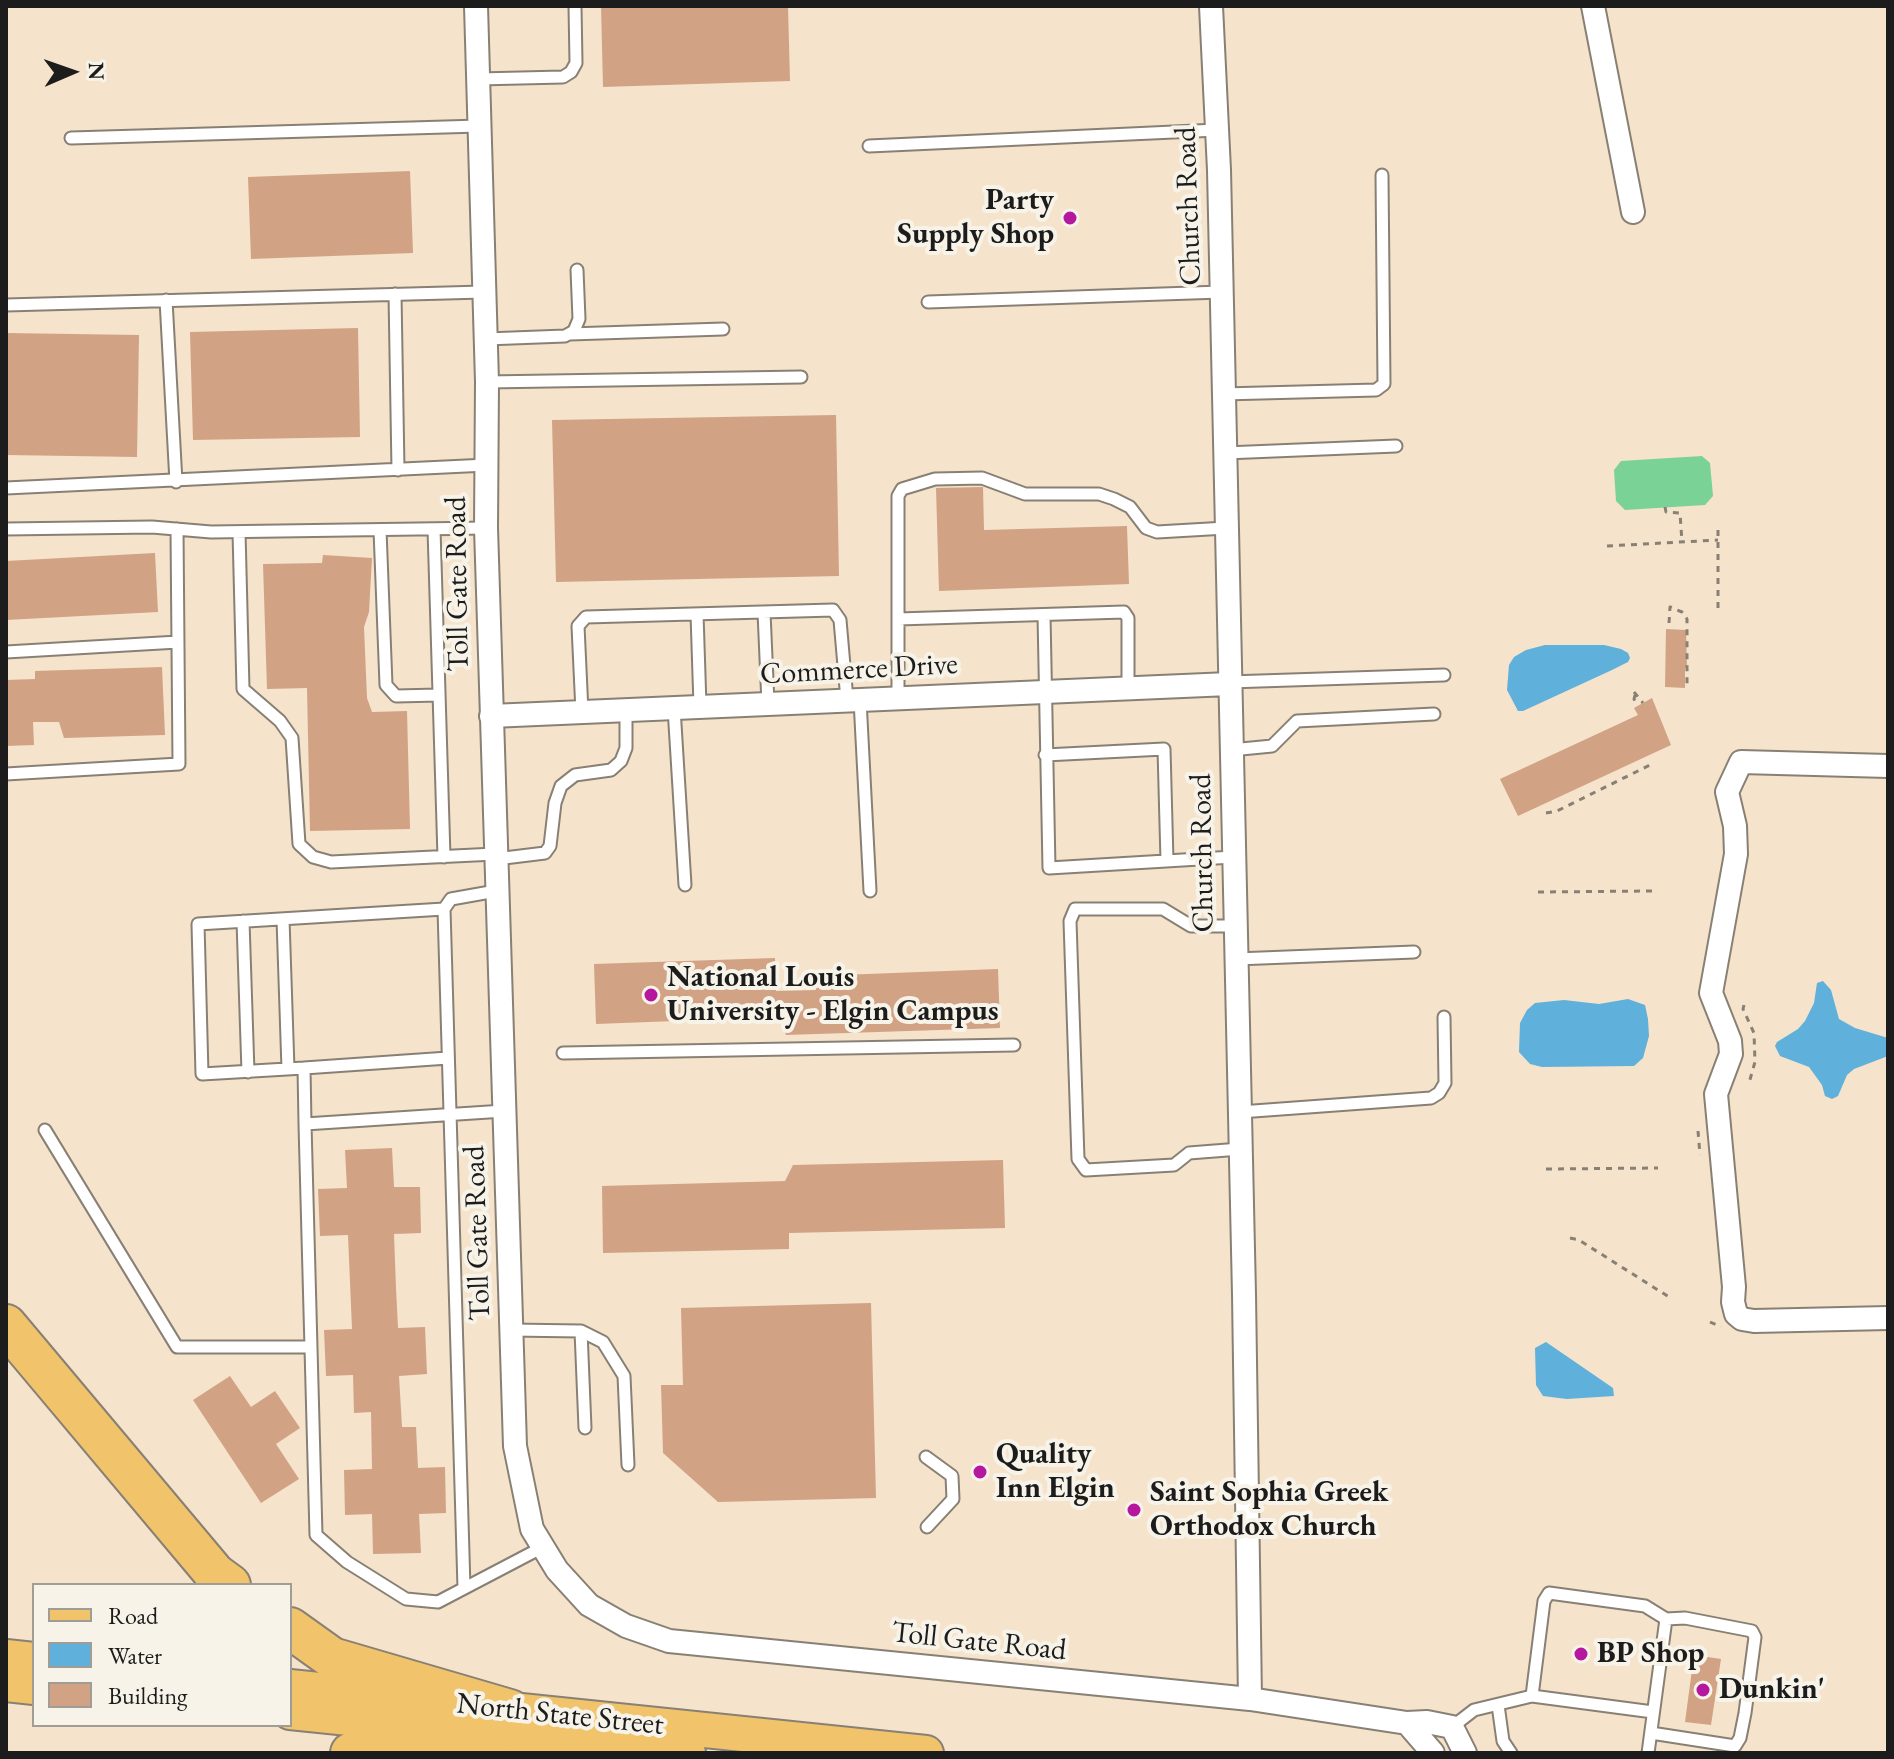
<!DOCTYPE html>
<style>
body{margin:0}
#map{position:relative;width:1894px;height:1759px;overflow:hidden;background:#f5e3cb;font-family:"EB Garamond",serif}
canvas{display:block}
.frame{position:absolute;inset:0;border:8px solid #1c1c1c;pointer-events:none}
.legend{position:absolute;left:32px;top:1583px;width:260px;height:144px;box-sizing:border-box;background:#f7f3e8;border:2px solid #9f9d96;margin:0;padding:10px 14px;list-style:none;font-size:24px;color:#1c1c1c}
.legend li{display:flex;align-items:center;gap:16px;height:40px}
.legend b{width:40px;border:2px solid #9f9d96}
.north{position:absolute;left:32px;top:32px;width:80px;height:80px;-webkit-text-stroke:6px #f7f3e8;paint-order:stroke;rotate:88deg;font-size:22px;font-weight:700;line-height:32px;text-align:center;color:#1c1c1c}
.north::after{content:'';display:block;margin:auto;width:28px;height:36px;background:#1c1c1c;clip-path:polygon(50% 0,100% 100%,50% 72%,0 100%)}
</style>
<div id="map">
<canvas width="1894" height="1759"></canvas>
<div class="frame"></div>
<ul class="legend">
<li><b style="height:10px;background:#f1c36a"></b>Road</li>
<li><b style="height:22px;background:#5fb0da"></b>Water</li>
<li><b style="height:22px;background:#d2a285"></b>Building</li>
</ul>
<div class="north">N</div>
</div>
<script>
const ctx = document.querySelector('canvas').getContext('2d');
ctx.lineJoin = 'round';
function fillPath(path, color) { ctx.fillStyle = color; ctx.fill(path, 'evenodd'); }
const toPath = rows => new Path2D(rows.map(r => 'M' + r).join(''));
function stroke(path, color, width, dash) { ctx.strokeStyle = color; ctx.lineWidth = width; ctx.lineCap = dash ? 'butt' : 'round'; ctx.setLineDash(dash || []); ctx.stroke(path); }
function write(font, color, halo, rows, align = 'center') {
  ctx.font = font + ' "EB Garamond",serif'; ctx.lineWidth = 8; ctx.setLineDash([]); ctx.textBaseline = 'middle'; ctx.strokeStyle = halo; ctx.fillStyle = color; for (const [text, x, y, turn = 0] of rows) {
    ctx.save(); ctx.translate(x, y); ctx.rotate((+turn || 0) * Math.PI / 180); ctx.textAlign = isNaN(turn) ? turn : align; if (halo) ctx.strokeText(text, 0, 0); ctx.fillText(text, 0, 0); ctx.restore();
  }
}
fillPath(toPath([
 [1702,456,1710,463,1713,496,1705,505,1625,510,1616,501,1614,470,1621,461]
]), '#7bd297');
fillPath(toPath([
 [1545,645,1604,645,1621,649,1628,653,1630,658,1628,662,1612,670,1523,711,1518,711,1507,690,1509,665,1514,657,1526,650],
 [1823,981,1831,990,1839,1019,1855,1028,1888,1038,1888,1056,1854,1069,1847,1075,1838,1096,1832,1099,1825,1096,1822,1085,1809,1067,1780,1056,1775,1046,1777,1042,1798,1029,1805,1021,1814,1003,1817,983],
 [1628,999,1645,1005,1648,1019,1649,1036,1643,1058,1634,1066,1542,1067,1530,1064,1519,1052,1520,1023,1527,1010,1535,1003,1564,1000,1599,1004],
 [1546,1342,1613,1388,1614,1396,1567,1399,1543,1396,1536,1385,1535,1348]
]), '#5fb0da');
fillPath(toPath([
 [601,6,788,6,790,81,603,87],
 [410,171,413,253,251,259,248,177],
 [358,328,360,437,193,440,190,332],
 [6,333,139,335,137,457,6,455],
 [836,415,839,576,556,582,552,420],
 [983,487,984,530,1127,526,1129,584,939,591,936,488],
 [155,553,158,612,6,620,6,561],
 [323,555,372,558,369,612,364,627,367,698,372,712,407,711,410,829,310,831,307,688,267,689,263,564,322,563],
 [1666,629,1686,630,1687,668,1685,668,1685,688,1665,687],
 [162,667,165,735,64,738,59,722,33,722,34,745,6,746,6,680,35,679,35,671],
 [1652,698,1671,745,1518,816,1500,779,1638,715,1634,708],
 [775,958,776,991,816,990,815,976,998,969,1000,1028,786,1035,780,1017,596,1024,594,964],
 [392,1148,394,1187,420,1187,421,1233,394,1234,396,1288,398,1328,425,1327,427,1374,399,1376,402,1427,416,1427,418,1468,445,1467,446,1513,419,1514,421,1553,373,1554,372,1514,345,1515,344,1470,372,1469,371,1412,354,1413,353,1375,326,1376,324,1330,352,1329,348,1235,320,1236,318,1189,347,1188,345,1150],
 [1003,1160,1005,1228,789,1233,789,1249,603,1253,602,1186,785,1181,793,1165],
 [871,1303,876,1498,718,1502,663,1453,661,1385,683,1385,681,1308],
 [230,1376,251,1407,275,1391,300,1428,276,1444,299,1479,261,1503,193,1400],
 [1694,1655,1721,1659,1711,1725,1685,1722]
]), '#d2a285');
const lane = toPath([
 [478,79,563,77,571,72,576,63,575,6],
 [71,138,479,126],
 [869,146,1217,130],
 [395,294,398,470],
 [166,300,176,482],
 [928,302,1221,292],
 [6,305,483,292],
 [570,334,723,329],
 [486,339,565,336,574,331,579,319,577,270],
 [487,382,801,377],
 [1223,394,1376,390,1384,384,1382,175],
 [1225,453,1396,446],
 [6,488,487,465],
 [6,529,152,527,211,532,486,528],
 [434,529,444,857],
 [380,530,386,685,396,696,439,695],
 [239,532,243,689,280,721,292,738,299,844,313,857,331,862,495,854],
 [764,612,768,704],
 [697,614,700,706],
 [1044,615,1049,868,1233,857],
 [898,619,1124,612,1128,618,1128,688],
 [6,652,178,642],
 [1229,682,1444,675],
 [898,698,898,496,902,489,935,479,982,478,1025,494,1099,494,1114,499,1130,507,1146,528,1157,532,1226,528],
 [860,700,870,891],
 [674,708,685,885],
 [582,712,578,626,586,617,833,610,840,620,847,700],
 [1231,750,1272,746,1297,721,1434,714],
 [1045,755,1164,749,1167,861],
 [6,774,179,764,177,529],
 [496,859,545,853,550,846,555,803,561,786,575,775,611,770,621,761,626,748,626,710],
 [283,919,288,1069],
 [243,921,248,1072],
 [1235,926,1191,926,1163,909,1075,909,1070,921,1078,1159,1086,1170,1174,1165,1189,1153,1240,1149],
 [1236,959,1414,952],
 [563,1053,1014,1045],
 [304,1068,448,1058],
 [504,1111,305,1124,316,1535,347,1562,406,1599,438,1602,543,1547],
 [1240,1112,1431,1098,1439,1093,1445,1083,1444,1017],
 [305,1124,304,1068,202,1074,198,924,444,909],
 [45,1130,177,1347,310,1347],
 [511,1330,581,1331,603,1342,624,1376,628,1465],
 [581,1331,585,1428],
 [926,1457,952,1476,953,1499,927,1527],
 [464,1588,444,909,451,899,496,891],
 [1532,1696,1653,1712],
 [1498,1705,1503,1741,1511,1753],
 [1452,1727,1474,1710,1532,1696,1544,1601,1549,1593,1645,1606,1666,1619,1648,1753],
 [1651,1733,1735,1746,1740,1738,1745,1713,1755,1637,1752,1631,1685,1618,1666,1619]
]);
const street = toPath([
 [476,6,487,382,486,528,515,1446,532,1529,557,1570,589,1605,626,1626,669,1641,1250,1699,1407,1723,1427,1722,1452,1727,1465,1753],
 [1211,6,1219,170,1244,1294,1250,1699],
 [1593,6,1633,212],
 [491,716,1229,684],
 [1888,766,1741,762,1727,792,1735,826,1736,854,1711,993,1730,1041,1731,1054,1716,1094,1734,1287,1733,1302,1736,1314,1742,1319,1754,1321,1888,1318],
 [1407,1723,1433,1753]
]);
const primary = toPath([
 [6,1657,34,1660],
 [6,1684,34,1687],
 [290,1687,926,1753],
 [290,1712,688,1753]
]);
const highway = toPath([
 [6,1325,215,1574,230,1585],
 [290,1628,332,1658,510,1710],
 [351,1753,399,1740,495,1733]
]);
stroke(lane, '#888074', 15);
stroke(street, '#888074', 26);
stroke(primary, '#888074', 38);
stroke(highway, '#888074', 44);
stroke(toPath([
 [1665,507,1666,512,1680,513,1682,542],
 [1718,530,1718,610],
 [1607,546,1718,540],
 [1669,623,1670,607,1682,612,1687,619,1687,689],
 [1634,692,1643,703],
 [1635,695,1634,699,1637,705],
 [1546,813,1557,811,1650,765],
 [1538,892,1652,891],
 [1744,1005,1743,1009,1754,1033,1755,1062,1749,1083],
 [1698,1131,1700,1155],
 [1546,1169,1658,1168],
 [1570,1238,1579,1240,1669,1297],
 [1710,1322,1721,1327]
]), '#888074', 3, [6, 6]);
stroke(lane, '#fff', 11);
stroke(street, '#fff', 22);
stroke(primary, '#f1c36a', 34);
stroke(highway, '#f1c36a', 40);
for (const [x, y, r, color] of [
 [1070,218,8,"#b5179e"],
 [651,995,8,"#b5179e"],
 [980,1472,8,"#b5179e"],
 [1134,1510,8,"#b5179e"],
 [1581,1654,8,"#b5179e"],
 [1703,1690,8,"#b5179e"]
]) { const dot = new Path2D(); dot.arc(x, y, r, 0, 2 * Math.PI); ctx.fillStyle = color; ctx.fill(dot); stroke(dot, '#f7f3e8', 3); }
write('bold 30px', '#1c1c1c', '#f7f3e8', [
 ["Party",1054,201,"right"],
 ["Supply Shop",1054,235,"right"],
 ["National Louis",667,978],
 ["University - Elgin Campus",667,1012],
 ["Quality",996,1455],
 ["Inn Elgin",996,1489],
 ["Saint Sophia Greek",1150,1493],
 ["Orthodox Church",1150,1527],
 ["BP Shop",1597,1654],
 ["Dunkin'",1719,1690]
], 'left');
write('30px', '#1c1c1c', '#f7f3e8', [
 ["Church Road",1189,206,-92],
 ["Toll Gate Road",458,584,-91],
 ["Commerce Drive",859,670,-3],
 ["Church Road",1203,853,-91],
 ["Toll Gate Road",478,1233,-92],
 ["Toll Gate Road",979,1642,6],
 ["North State Street",560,1715,6]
]);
</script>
